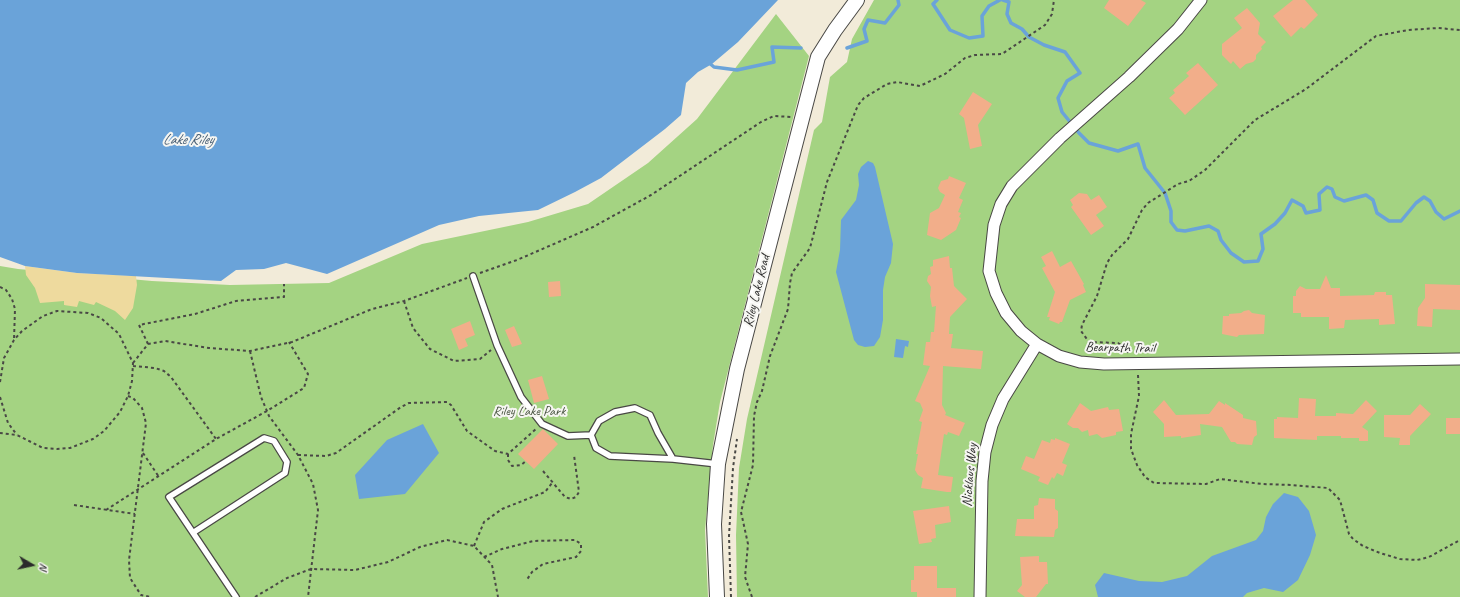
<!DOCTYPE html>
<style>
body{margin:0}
#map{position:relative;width:1460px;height:597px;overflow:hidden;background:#f2ebd9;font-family:Caveat,sans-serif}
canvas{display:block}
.north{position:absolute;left:12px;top:545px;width:40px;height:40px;-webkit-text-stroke:3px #f6f6f2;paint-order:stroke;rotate:99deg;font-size:11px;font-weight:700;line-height:16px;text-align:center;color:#2b2b2b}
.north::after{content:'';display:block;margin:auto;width:14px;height:18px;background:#2b2b2b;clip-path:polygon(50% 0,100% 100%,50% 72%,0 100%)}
</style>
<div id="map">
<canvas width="1460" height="597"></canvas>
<div class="north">N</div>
</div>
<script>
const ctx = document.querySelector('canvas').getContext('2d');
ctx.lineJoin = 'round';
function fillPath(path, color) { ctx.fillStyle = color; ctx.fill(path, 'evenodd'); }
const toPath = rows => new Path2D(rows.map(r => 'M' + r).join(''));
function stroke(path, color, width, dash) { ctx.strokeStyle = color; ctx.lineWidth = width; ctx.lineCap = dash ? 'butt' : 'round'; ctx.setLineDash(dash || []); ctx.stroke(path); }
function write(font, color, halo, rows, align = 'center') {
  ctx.font = font + ' Caveat,sans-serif'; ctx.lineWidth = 4; ctx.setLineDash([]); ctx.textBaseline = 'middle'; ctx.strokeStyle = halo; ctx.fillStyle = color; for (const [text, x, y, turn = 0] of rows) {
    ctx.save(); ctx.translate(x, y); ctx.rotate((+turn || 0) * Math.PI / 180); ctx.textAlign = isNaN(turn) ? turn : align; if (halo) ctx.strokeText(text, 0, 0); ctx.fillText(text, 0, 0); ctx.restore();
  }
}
fillPath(toPath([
 [874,0,1460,0,1460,597,737,597,736,535,739,468,747,419,814,130,822,122,830,77,847,62,852,39],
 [776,14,809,56,720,402,713,445,705,530,708,597,0,597,0,266,18,269,152,281,230,285,329,283,422,244,528,222,588,204,648,163,697,119]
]), '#a4d382');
fillPath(toPath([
 [25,266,77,273,136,276,137,285,133,308,125,320,115,311,96,302,94,305,79,301,77,307,64,305,64,301,40,303,35,288,26,275]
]), '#eeda9e');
fillPath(toPath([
 [0,0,778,0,738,42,712,64,698,72,686,83,681,115,665,129,601,178,575,192,538,210,479,216,439,225,327,274,286,263,264,269,236,270,221,281,77,273,25,266,0,257],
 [868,161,873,163,875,167,893,244,891,263,885,277,883,290,883,320,880,337,874,346,865,347,858,345,854,340,836,272,840,250,841,220,856,200,859,185,858,174,861,167],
 [896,339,909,341,908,347,905,346,903,358,894,357],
 [423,424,439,453,405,494,359,499,355,475,387,440],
 [1284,493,1298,497,1309,511,1316,535,1310,555,1298,580,1283,592,1264,588,1247,593,1243,597,1098,597,1095,585,1104,573,1139,581,1162,582,1187,576,1212,556,1256,540,1263,531,1266,517,1273,504]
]), '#6aa3d9');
stroke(toPath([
 [937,0,933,4,950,30,969,38,983,36,982,16,989,6,1000,0],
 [1003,0,1009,2,1007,14,1011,23,1022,29,1029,37,1044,45,1065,52,1080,73,1067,81,1058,98,1062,112,1079,133,1089,143,1118,151,1138,144,1145,168,1165,193,1171,211,1171,222,1177,230,1185,231,1209,226,1218,231,1221,240,1231,253,1244,262,1258,261,1263,249,1261,234,1275,224,1285,213,1292,200,1303,206,1306,213,1320,210,1319,194,1327,187,1332,189,1335,197,1344,201,1366,195,1373,200,1377,213,1389,221,1401,221,1416,203,1424,197,1430,201,1436,212,1444,219,1460,211],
 [847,48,867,41,864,29,868,20,885,23,899,5,898,0],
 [708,62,714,67,737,70,774,62,772,47,801,48]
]), '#6aa3d9', 3.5);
fillPath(toPath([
 [1109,0,1141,0,1146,3,1128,26,1104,8],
 [1293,0,1305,0,1318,15,1304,29,1301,27,1291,37,1273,16],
 [1247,8,1260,23,1258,34,1266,42,1261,47,1262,49,1256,55,1256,59,1253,62,1246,64,1240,69,1233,61,1231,64,1222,55,1222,44,1242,28,1234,18],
 [1198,63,1218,85,1185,115,1169,98,1175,93,1173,90,1189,76,1186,73],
 [973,92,992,104,978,125,982,146,970,149,964,118,959,114],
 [949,176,966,183,959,198,963,200,958,212,961,213,959,217,961,218,956,230,941,240,927,235,930,213,939,208,945,195,940,192,938,188,941,181,948,179],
 [1079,193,1087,194,1091,200,1099,195,1107,207,1096,215,1104,226,1091,235,1071,207,1073,205,1070,200],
 [1052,251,1060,267,1071,261,1084,284,1083,285,1086,292,1070,300,1062,322,1060,322,1059,324,1049,320,1050,317,1047,317,1055,292,1042,268,1046,266,1041,257],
 [949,256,950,268,952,268,954,286,967,299,950,317,949,334,953,334,951,348,983,351,981,369,943,366,942,405,946,413,945,415,965,423,959,436,948,432,947,435,944,434,938,475,953,477,951,492,947,492,921,488,923,478,918,475,915,470,918,454,916,454,922,422,919,421,923,410,920,403,915,401,930,366,923,365,926,342,930,342,931,332,934,332,936,306,932,307,930,296,931,287,927,281,928,276,931,274,930,267,933,266,933,260],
 [1326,275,1331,288,1340,288,1340,296,1374,295,1375,292,1386,292,1386,295,1392,295,1395,324,1379,325,1379,319,1345,320,1344,328,1329,329,1329,317,1301,317,1301,313,1293,313,1293,296,1296,296,1296,291,1300,286,1306,289,1320,289],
 [560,281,561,296,549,297,548,282],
 [1425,284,1460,285,1460,310,1433,309,1432,327,1417,326,1418,308,1425,298],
 [1249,310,1252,313,1265,315,1264,334,1239,335,1237,337,1222,334,1223,316,1229,316,1229,314,1241,313,1244,311],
 [470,321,475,335,465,339,468,346,459,350,451,329],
 [514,326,522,344,512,347,505,330],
 [542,376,549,399,534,403,528,380],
 [1299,398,1316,399,1315,416,1336,416,1336,413,1353,414,1366,400,1377,411,1362,427,1368,431,1368,441,1359,441,1359,438,1341,438,1341,436,1317,436,1317,440,1274,438,1274,419,1277,419,1277,417,1298,418],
 [1164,400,1176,415,1209,414,1219,401,1225,405,1225,403,1243,415,1243,418,1256,421,1257,435,1254,437,1252,445,1237,444,1235,442,1231,442,1222,427,1200,424,1201,435,1181,438,1181,436,1164,437,1164,424,1153,412],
 [1080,403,1091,411,1108,407,1109,410,1119,409,1123,431,1116,432,1116,435,1102,438,1097,434,1089,436,1088,430,1082,432,1078,428,1073,428,1067,424],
 [1420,404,1431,414,1410,436,1410,445,1399,445,1400,438,1384,437,1384,415,1410,415],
 [1446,418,1460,418,1460,434,1446,434],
 [543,429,558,444,534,469,518,454],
 [1055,438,1070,444,1062,463,1067,465,1063,476,1057,473,1054,479,1052,477,1048,485,1038,481,1040,477,1021,469,1026,456,1034,459,1042,440,1050,443,1051,439,1055,440],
 [1039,498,1055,499,1055,509,1058,511,1058,528,1055,530,1054,537,1015,536,1017,519,1034,519,1034,506,1038,505],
 [949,506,951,522,935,525,936,538,931,539,932,542,919,544,913,511],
 [1039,556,1039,562,1047,562,1048,584,1046,584,1036,597,1025,597,1017,591,1022,585,1020,557],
 [914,566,937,566,937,588,956,588,956,597,917,597,917,592,911,592,911,580,914,580]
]), '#f2ae8a');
const service = toPath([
 [473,276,497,345,521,397,542,424,568,436,591,435],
 [673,459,610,456,596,448,591,435,599,421,615,412,635,408,650,415,658,433,673,459,718,464],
 [194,532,285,473,287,462,274,441,264,438,169,497,236,597]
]);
const minor = toPath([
 [1201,0,1178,29,1129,77,1060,138,1012,186,1001,204,994,225,989,271,996,293,1006,313,1021,331,1037,344,1059,356,1080,362,1104,364,1460,359],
 [980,597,982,481,985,452,992,425,1003,399,1037,344]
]);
const tertiary = toPath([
 [717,597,714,524,718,464,737,369,818,57,835,30,857,0]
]);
stroke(service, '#494845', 8);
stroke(minor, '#494845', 13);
stroke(tertiary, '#494845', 16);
stroke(toPath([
 [480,273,517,260,593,227,651,195,761,122,774,116,791,117],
 [0,287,6,290,12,299,15,309,14,340],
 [404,301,413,328,430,349,454,361,480,359,491,350],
 [148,344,139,325,195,314,236,301,284,297,284,284],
 [250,351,261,397,269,416,298,455,313,484,318,510,308,597],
 [1128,353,1126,348,1118,343,1089,342,1081,331,1082,325,1097,296,1107,263,1112,255,1128,239,1142,210,1148,203,1178,184,1189,181,1205,170,1255,120,1306,89,1376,36,1408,30,1438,28,1460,30],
 [133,363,148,344,165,341,209,348,250,351,292,342,372,309,404,301,467,278],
 [133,366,155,368,164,371,171,377,216,439],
 [1138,375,1139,396,1131,434,1131,449,1137,465,1145,477,1154,483,1206,484,1220,479,1262,484,1292,485,1328,488,1340,500,1349,534,1353,539,1363,546,1380,553,1400,559,1417,560,1429,557,1460,540],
 [0,382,4,358,14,340,22,331,43,316,57,311,88,313,101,318,119,334,133,363,132,381,128,396,120,412,104,431,93,439,70,448,57,449,43,448,17,435,0,433],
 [128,396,133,398,142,408,146,423,129,560,130,578,141,595,151,597],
 [0,397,8,423,17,435],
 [143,453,159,477],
 [508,454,508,460,512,466,521,465,526,461],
 [298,455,326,456,336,453,401,407,409,403,447,402,451,405,467,431,495,451,508,454,536,429],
 [543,471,565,497,571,499,576,497,579,492,574,455],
 [74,505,135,514],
 [106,510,216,439,267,411,304,388,308,374,289,342],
 [474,546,484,522,502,509,545,492,552,483],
 [484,557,502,549,533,541,575,540,581,544,581,551,576,557,543,564,532,572,526,581],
 [255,597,287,578,311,569,355,570,388,562,420,547,447,540,474,546,492,565,498,597],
 [731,597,729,536,733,468,737,439],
 [752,597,745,577,748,544,741,512,753,465,754,416,757,402,762,391,770,356,788,309,790,283,792,273,810,248,827,182,858,105,864,98,887,84,897,82,920,86,945,74,965,58,975,55,1002,54,1008,50,1045,25,1052,14,1054,0]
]), '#494845', 2, [3, 3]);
stroke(service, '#fff', 5.5);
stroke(minor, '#fff', 11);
stroke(tertiary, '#fff', 14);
write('14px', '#2b2b2b', '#f6f6f2', [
 ["Riley Lake Road",757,291,-76],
 ["Bearpath Trail",1120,348,1],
 ["Nicklaus Way",970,475,-85]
]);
write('14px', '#495541', '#f6f6f2', [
 ["Riley Lake Park",529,411]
]);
write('italic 15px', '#445b71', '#f6f6f2', [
 ["Lake Riley",188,140]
]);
</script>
